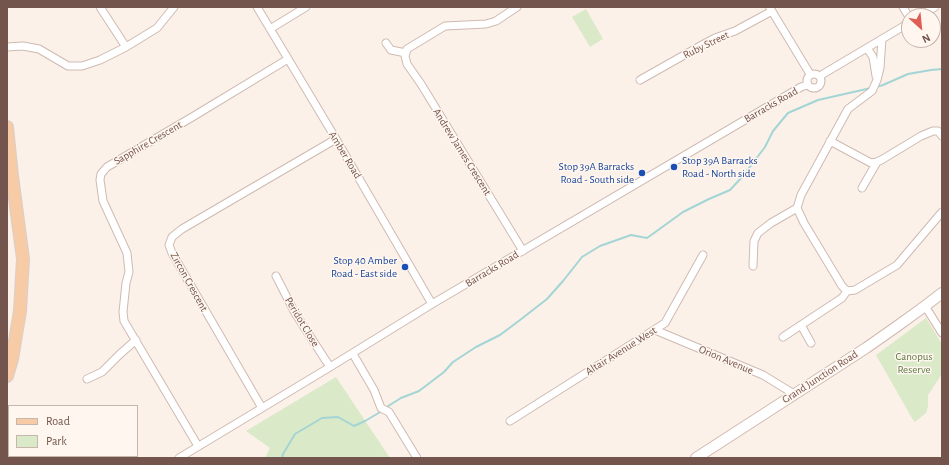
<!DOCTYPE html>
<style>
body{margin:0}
#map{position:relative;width:949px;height:465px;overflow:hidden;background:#fbf1e9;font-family:"Alegreya Sans",sans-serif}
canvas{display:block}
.frame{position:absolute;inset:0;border:8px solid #74554d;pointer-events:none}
.legend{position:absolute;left:8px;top:405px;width:130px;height:52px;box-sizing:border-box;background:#fef6ef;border:1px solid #c7b6ae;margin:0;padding:5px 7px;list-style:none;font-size:12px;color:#74554d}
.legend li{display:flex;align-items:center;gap:8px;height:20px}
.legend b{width:20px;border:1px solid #c7b6ae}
.north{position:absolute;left:901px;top:8px;width:40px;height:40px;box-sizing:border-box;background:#fef6ef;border:1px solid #c7b6ae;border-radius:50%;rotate:153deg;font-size:11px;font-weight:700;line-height:16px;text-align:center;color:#74554d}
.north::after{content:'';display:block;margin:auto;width:14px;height:18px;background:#de5d55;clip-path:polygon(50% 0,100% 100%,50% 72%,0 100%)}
</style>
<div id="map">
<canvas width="949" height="465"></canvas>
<div class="frame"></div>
<ul class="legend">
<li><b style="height:5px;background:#f6cba5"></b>Road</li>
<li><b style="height:11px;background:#dae9c7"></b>Park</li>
</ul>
<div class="north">N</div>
</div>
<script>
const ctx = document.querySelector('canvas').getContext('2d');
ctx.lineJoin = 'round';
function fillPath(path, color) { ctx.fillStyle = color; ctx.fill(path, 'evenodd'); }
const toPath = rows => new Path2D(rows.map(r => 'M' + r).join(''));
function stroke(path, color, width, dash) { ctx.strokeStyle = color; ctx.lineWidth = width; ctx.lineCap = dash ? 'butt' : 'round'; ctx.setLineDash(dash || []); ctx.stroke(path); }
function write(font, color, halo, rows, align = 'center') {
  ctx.font = font + ' "Alegreya Sans",sans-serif'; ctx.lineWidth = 3; ctx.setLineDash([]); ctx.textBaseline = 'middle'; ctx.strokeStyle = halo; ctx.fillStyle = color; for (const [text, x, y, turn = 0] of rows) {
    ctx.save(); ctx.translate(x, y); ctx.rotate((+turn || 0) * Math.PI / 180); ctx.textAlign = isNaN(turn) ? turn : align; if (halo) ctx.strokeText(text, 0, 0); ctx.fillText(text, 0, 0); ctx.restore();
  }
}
fillPath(toPath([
 [586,9,603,39,590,47,572,17],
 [926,318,942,344,942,374,928,395,928,406,926,413,915,422,913,420,876,355],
 [336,377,390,458,265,458,270,448,246,431]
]), '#dae9c7');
stroke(toPath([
 [876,87,883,85,908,74,931,70,942,69],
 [385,408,401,398,419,391,444,372,453,362,476,347,500,335,520,320,547,299,563,281,582,257,600,246,631,235,647,238,654,233,683,212,709,199,730,190,743,176,765,147,773,131,788,113,818,100,871,88],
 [282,458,283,454,295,434,322,418,338,417,354,426,365,421,382,411]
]), '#a4d5d5', 2);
const street = toPath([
 [100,7,126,47],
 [257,7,336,139,432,304],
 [517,7,496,21,486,24,445,26,407,49,405,56,407,64,421,84,523,251],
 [903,7,909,17],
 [770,8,810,74],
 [920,16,935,7],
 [270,29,306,7],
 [882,39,880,68,877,80,872,91,848,109,801,195,797,208,804,223,842,286,847,291,855,290,897,265,942,212],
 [386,43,391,50,406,53],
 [7,47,23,46,39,49,68,66,82,66,100,60,126,47,157,28,174,7],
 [867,48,873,57,876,76],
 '807 81a7 7 0 1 1 14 0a7 7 0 1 1-14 0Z',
 [820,77,823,74,909,23],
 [640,80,702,45,715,38,735,31,772,11],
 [830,141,871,163,877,162,883,159,921,136,933,131,938,131,942,136],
 [862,188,877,162],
 [753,266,754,241,758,233,771,223,797,208],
 [276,276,295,313,330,367],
 [925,306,942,333],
 [801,325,811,343],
 [655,330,763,375,794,394],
 [783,337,842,298,847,291],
 [353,354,374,390,381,408,389,412,417,458],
 [87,379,102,372,120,354,136,340],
 [262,408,172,253,169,245,172,237,182,229,336,139],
 [510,421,665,323,703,255],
 [198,446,124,321,123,312,126,283,129,272,127,253,103,201,100,180,101,174,107,167,194,116,288,59],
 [179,458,262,408,330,367,432,304,801,87,807,85]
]);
const secondary = toPath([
 [696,458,866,348,896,327,925,306,942,293]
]);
const primary = toPath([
 [7,127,12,176,23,259,20,311,12,359,7,376]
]);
stroke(street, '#cfbab1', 9);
stroke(secondary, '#d1b9af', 12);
stroke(primary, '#d8cfcd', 14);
stroke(street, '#fff', 7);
stroke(secondary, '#fff', 10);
stroke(primary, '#f6cba5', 12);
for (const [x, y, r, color] of [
 [674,167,4,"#1a4fb4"],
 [642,173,4,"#1a4fb4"],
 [405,267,4,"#1a4fb4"]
]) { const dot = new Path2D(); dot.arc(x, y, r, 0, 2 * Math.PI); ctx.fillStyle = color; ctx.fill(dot); stroke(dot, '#fef6ef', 1.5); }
write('11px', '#74554d', '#fef6ef', [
 ["Ruby Street",706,45,-26],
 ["Barracks Road",771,105,-30],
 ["Sapphire Crescent",148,143,-30],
 ["Andrew James Crescent",462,152,58],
 ["Amber Road",345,155,59],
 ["Barracks Road",492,269,-31],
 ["Zircon Crescent",189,282,61],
 ["Peridot Close",302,322,59],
 ["Altair Avenue West",621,351,-32],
 ["Orion Avenue",726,360,23],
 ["Grand Junction Road",820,377,-33]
]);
write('11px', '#164399', '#fef6ef', [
 ["Stop 39A Barracks",682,161,"left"],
 ["Road - North side",682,174,"left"],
 ["Stop 39A Barracks",634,167],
 ["Road - South side",634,180],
 ["Stop 40 Amber",397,261],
 ["Road - East side",397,274]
], 'right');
write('11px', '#5e7946', '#fef6ef', [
 ["Canopus",914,357],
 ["Reserve",914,370]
]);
</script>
